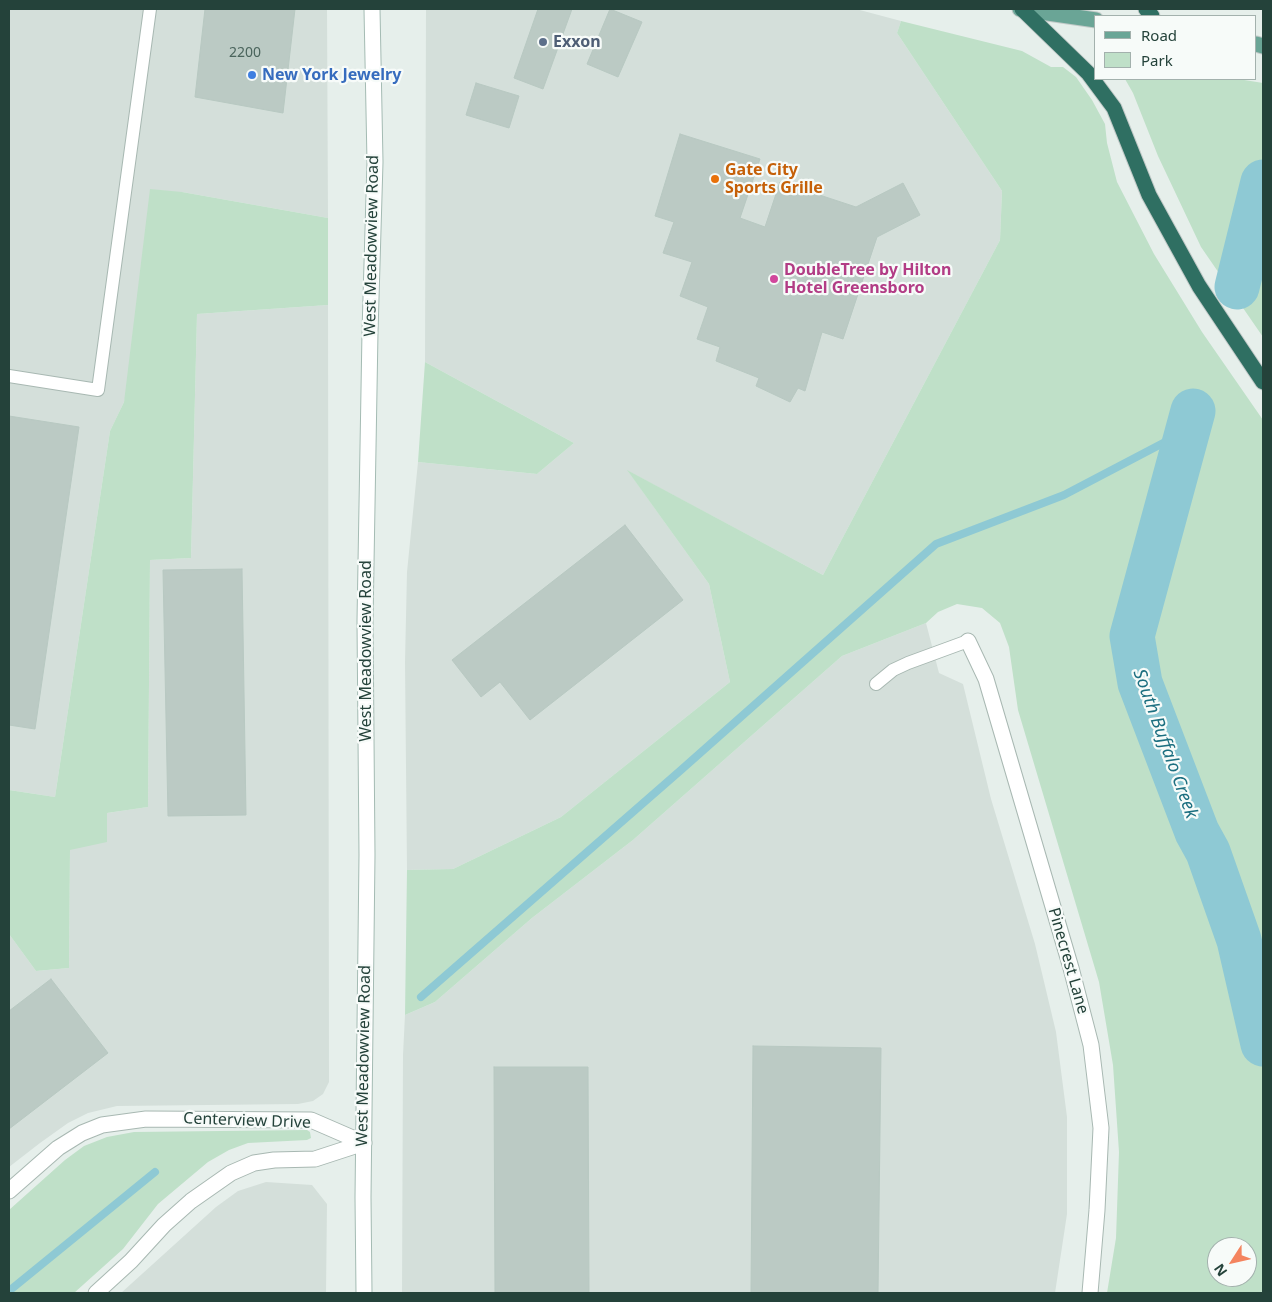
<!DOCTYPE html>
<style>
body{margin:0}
#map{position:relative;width:1272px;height:1302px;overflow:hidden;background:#e6efeb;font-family:"Noto Sans",sans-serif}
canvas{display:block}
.frame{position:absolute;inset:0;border:10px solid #24423a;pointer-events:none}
.legend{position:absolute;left:1094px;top:15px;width:162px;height:65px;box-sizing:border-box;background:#f7fbf9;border:1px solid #a3b1ad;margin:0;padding:6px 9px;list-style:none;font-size:15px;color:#24423a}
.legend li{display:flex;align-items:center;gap:10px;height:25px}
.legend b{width:25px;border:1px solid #a3b1ad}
.north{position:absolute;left:1207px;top:1237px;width:50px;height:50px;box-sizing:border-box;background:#f7fbf9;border:1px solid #a3b1ad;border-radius:50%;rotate:235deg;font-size:14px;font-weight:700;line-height:20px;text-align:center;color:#24423a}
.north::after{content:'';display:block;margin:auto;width:18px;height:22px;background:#f4845f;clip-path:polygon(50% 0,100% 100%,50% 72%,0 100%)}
</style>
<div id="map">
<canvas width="1272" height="1302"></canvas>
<div class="frame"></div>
<ul class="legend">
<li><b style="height:6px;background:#6aa596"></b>Road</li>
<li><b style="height:14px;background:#bfe0c8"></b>Park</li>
</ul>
<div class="north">N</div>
</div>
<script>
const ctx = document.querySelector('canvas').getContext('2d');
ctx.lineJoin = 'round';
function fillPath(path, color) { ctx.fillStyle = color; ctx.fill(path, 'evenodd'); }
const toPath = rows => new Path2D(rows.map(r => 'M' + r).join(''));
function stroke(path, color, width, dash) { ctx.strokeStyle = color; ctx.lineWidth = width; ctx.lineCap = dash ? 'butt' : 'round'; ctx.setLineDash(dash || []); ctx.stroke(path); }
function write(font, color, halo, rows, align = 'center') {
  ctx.font = font + ' "Noto Sans",sans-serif'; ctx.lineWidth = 4.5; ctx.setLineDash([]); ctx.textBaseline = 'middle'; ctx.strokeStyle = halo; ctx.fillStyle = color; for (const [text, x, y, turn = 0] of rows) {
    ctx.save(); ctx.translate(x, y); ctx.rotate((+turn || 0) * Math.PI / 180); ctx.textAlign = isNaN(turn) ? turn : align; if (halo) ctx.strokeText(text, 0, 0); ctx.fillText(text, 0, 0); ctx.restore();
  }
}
fillPath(toPath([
 [9,9,327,9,328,218,182,192,124,402,110,431,55,797,9,790],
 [426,9,856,9,901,21,897,33,1002,191,1000,240,823,575,628,471,709,584,730,682,561,817,453,869,407,870,405,662,407,572,418,462,537,474,574,443,425,362],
 [328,305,329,1082,323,1094,313,1101,298,1104,117,1106,88,1113,68,1123,40,1143,9,1167,9,934,36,971,69,968,70,850,107,813,148,807,150,560,191,558,197,314],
 [926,623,939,673,963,684,991,799,1035,944,1056,1032,1067,1117,1067,1214,1055,1293,402,1293,403,1055,405,1015,435,1002,532,918,633,840,842,656],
 [266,1182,312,1185,327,1204,326,1293,121,1293,216,1207,238,1191]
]), '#d4dfda');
fillPath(toPath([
 [901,21,1022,51,1051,67,1063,67,1076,77,1092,100,1105,124,1107,143,1117,182,1154,254,1202,332,1263,420,1263,1293,1107,1293,1116,1238,1119,1152,1113,1065,1099,982,1018,710,1009,647,1000,623,982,608,957,604,938,612,926,623,842,656,633,840,532,918,435,1002,405,1015,407,870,453,869,561,817,730,682,709,584,627,470,823,575,1000,240,1002,191,897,33],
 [1217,1247,1247,1247,1247,1277,1217,1277],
 [1125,79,1238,79,1263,83,1263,337,1201,247,1158,156,1133,93],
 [150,189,182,192,328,218,328,305,197,314,191,558,150,560,148,807,107,813,107,842,70,850,69,968,36,971,9,934,9,790,55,797,110,431,124,402],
 [425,362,574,443,537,474,418,462],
 [307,1130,310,1132,311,1138,307,1140,248,1143,229,1150,208,1162,158,1204,123,1249,74,1293,9,1293,9,1210,65,1160,84,1146,107,1137,134,1132]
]), '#bfe0c8');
stroke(toPath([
 [421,997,681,770,936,544,1064,495,1188,430],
 [9,1291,155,1172]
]), '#8ec9d4', 8);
stroke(toPath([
 [1237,287,1263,182],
 [1193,411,1132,636,1140,683,1197,832,1208,852,1239,940,1263,1044]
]), '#8ec9d4', 45);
const building = toPath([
 [205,9,295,9,283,113,195,97,205,9],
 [538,9,572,9,543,89,514,78,538,9],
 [610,9,642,22,618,77,587,64,610,9],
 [476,83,519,96,509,128,466,115,476,83],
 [680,134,760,159,740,218,765,227,780,182,856,207,903,183,920,215,877,237,843,339,822,332,805,391,798,388,790,402,756,386,759,378,716,361,720,347,697,339,708,307,680,296,692,262,663,253,674,222,655,216,680,134],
 [9,416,79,427,35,729,9,725,9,416],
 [625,525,683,600,530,720,500,682,481,697,452,660,625,525],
 [242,569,246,815,168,816,163,570,242,569],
 [51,979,108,1053,9,1129,9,1011,51,979],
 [753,1046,881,1048,878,1293,751,1293,753,1046],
 [494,1067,588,1067,589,1293,495,1293,494,1067]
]);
fillPath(building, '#bbcac4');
stroke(building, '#b8c9c2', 1);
const lane = toPath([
 [9,376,98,390,150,9],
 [876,684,893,670,908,663,968,641]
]);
const street = toPath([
 [968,641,986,679,1071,968,1091,1045,1101,1128,1097,1210,1090,1293],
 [9,1191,58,1148,82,1133,102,1125,146,1119,311,1120,364,1143],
 [96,1293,131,1261,164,1225,191,1201,231,1173,254,1163,274,1160,315,1159,364,1143]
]);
const secondary = toPath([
 [364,1293,363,1197,367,855,365,621,370,332,375,162,372,9]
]);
const primary = toPath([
 [1020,9,1096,20],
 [1256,44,1263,46]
]);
const highway = toPath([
 [1022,9,1088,73,1114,108,1149,195,1199,286,1263,382],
 [1146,9,1152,16]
]);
stroke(lane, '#a8b8b2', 14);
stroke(street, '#a8b8b2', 17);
stroke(secondary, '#a4bbb3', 17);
stroke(primary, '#c2cac8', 17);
stroke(highway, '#c2cac8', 17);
stroke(lane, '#fff', 12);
stroke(street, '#fff', 15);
stroke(secondary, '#fff', 15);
stroke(primary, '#6aa596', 15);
stroke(highway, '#2f6f62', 15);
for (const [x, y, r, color] of [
 [543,42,5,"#5c6f8a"],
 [252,75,5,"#3f7fe0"],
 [715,179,5,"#e8710a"],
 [774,279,5,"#d1479c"]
]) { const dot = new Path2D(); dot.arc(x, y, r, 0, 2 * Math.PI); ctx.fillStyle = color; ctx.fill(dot); stroke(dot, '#f7fbf9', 2); }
write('14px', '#4a645c', null, [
 ["2200",245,53]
]);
write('bold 16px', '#4e5e75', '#f7fbf9', [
 ["Exxon",553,42]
], 'left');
write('bold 16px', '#366cbe', '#f7fbf9', [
 ["New York Jewelry",262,75]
], 'left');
write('bold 16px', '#c56008', '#f7fbf9', [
 ["Gate City",725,170],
 ["Sports Grille",725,188]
], 'left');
write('16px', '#24423a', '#f7fbf9', [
 ["West Meadowview Road",372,246,-89],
 ["West Meadowview Road",366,651,-90],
 ["Pinecrest Lane",1068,961,74],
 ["West Meadowview Road",364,1056,-89],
 ["Centerview Drive",247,1121,2]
]);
write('bold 16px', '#b23c85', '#f7fbf9', [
 ["DoubleTree by Hilton",784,270],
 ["Hotel Greensboro",784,288]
], 'left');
write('italic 18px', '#1c6f80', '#f7fbf9', [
 ["South Buffalo Creek",1165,744,70]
]);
</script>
